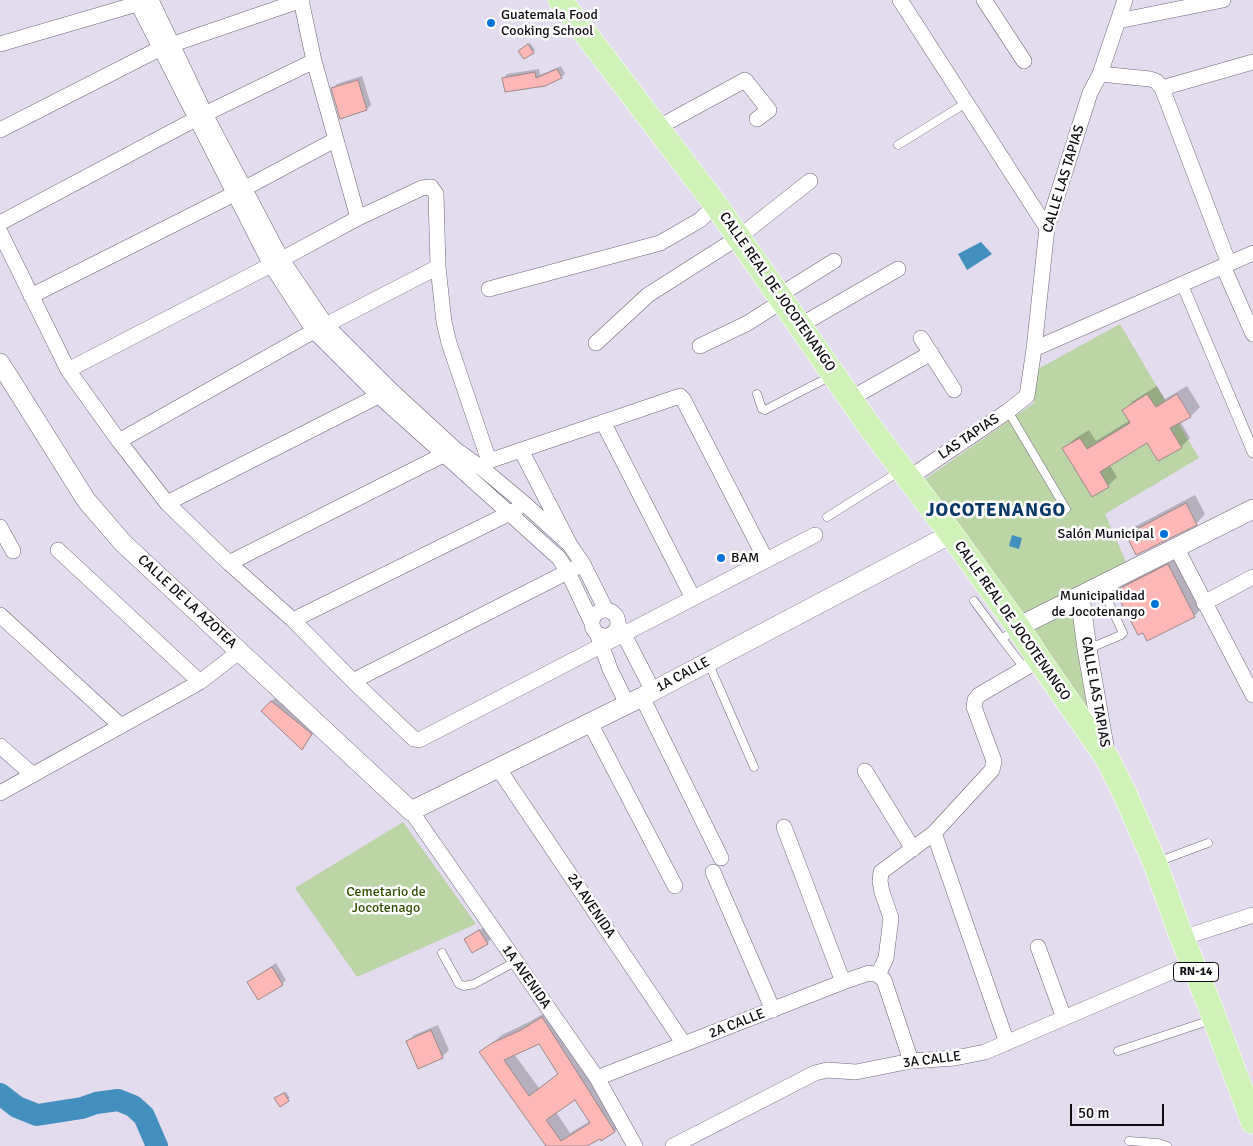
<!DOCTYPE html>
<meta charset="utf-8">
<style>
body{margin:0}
#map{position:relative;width:1253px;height:1146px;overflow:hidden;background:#e3dbee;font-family:Signika,sans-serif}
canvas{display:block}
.scale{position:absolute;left:1070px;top:1104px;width:94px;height:22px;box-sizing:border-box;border:2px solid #0d0a10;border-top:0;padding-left:6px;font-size:15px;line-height:18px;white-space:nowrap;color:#0d0a10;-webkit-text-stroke:4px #fff;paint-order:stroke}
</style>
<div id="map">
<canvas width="1253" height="1146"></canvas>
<div class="scale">50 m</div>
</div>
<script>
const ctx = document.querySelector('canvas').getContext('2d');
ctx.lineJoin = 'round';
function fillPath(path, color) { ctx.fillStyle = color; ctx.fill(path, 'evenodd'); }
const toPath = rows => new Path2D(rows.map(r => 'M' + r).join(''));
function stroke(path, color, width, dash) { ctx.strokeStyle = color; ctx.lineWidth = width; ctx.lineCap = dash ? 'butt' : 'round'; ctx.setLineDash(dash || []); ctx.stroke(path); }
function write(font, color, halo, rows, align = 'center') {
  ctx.font = font + ' Signika,sans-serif'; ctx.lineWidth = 5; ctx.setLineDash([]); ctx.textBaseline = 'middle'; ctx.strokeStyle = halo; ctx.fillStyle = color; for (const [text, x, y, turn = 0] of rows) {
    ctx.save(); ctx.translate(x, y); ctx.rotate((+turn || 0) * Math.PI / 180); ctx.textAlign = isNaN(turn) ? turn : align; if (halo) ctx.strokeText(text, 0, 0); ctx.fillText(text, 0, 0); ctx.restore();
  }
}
fillPath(toPath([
 [1120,324,1199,458,1105,514,1127,564,1021,618,921,482,1034,403,1038,369],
 [1077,604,1101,744,1026,629],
 [403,822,476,924,357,977,295,888]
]), '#bcd5a6');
fillPath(toPath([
 [981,242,992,254,967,270,958,254],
 [1012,535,1022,538,1019,549,1009,546]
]), '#4390be');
fillPath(toPath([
 [530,43,535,50,533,52,521,49],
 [561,66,565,74,561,77,545,84,504,78,507,74,539,69,540,75],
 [362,76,371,105,367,109,341,117,333,89,337,84],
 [1157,386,1165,399,1187,386,1200,407,1191,416,1180,421,1190,438,1181,447,1147,441,1109,464,1117,477,1108,486,1064,449,1073,440,1089,430,1096,441,1130,420,1124,410,1133,401],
 [1195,495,1205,514,1196,524,1127,535,1136,526],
 [1178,556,1203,607,1194,616,1117,591,1126,582],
 [278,695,318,727,302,748,262,711],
 [484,927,491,939,487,943,466,940],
 [276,963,286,980,282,984,248,982],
 [551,1009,624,1122,615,1131,601,1139,600,1137,585,1146,547,1146,481,1052,502,1035,531,1021],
 [539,1042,559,1073,539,1088,514,1054],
 [575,1098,590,1121,570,1133,556,1112],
 [438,1025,449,1050,443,1056,419,1067,408,1042,414,1035],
 [286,1092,290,1098,288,1100,278,1097]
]), '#0003');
stroke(toPath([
 [0,1094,17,1107,37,1115,82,1108,96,1103,118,1100,133,1106,144,1116,157,1146]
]), '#4390be', 22);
const building = toPath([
 [528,44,534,53,524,59,518,51,528,44],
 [557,69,562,78,545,86,505,92,502,78,535,72,536,78,557,69],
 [358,80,367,110,340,119,331,88,358,80],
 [1147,394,1156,407,1177,394,1191,417,1170,428,1182,448,1158,461,1147,443,1100,472,1109,487,1092,497,1062,448,1080,438,1087,449,1130,423,1122,410,1147,394],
 [1186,503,1197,525,1136,555,1126,535,1186,503],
 [1168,564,1195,617,1147,641,1143,633,1138,635,1115,591,1168,564],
 [271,701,312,734,302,750,261,711,271,701],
 [479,930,488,944,472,953,464,939,479,930],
 [272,967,283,985,258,1000,247,982,272,967],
 [542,1017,615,1132,601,1141,600,1139,587,1146,546,1146,479,1052,492,1043,521,1030,542,1017],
 [539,1044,558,1074,529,1096,504,1060,539,1044],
 [575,1100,590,1123,561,1141,546,1120,575,1100],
 [431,1030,443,1058,418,1069,406,1041,431,1030],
 [284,1093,289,1101,280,1107,274,1098,284,1093]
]);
fillPath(building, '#fdb7b5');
stroke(building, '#9d8887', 1);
const service = toPath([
 [898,145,966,103],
 [757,394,762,409,765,410,831,376],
 [1008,411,1066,509],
 [827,517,900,471],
 [974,601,1002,639,1015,629],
 [1002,639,1025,669],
 [1088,649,1121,635,1123,633,1101,586],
 [708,662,754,767],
 [1157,862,1208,843],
 [442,953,459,984,464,986,474,984,515,962],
 [1118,1051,1211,1020],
 [1129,1141,1158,1143,1167,1146]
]);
const pedestrian = toPath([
 [1182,284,1253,452]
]);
const minor = toPath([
 [151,0,205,114,282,260,326,325,391,390,455,449,483,469,526,505,570,545],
 [301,0,314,61,358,218],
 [900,0,1047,228],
 [984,0,1024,61],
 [138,4,271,265,314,331,379,396,559,558,568,572,591,621],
 [1118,21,1223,0],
 [0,44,147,1],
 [1100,74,1150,79,1156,81,1162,88,1229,264],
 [1162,88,1253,62],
 [657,128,745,80,769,110,757,119],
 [0,130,159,49,302,0],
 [0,223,205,114,314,61],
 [0,232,68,370,119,441,167,503,229,563,293,620,353,681,414,739,419,740,815,535],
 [1223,266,1253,334],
 [489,289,660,243,700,220,716,205],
 [31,296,234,194,335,140],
 [778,296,834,261],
 [799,326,898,269],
 [921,338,954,390],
 [596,343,648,295,739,237,810,181],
 [700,346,748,323,782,301],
 [1034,349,1253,253],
 [68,370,271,265,358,218,422,188,431,187,436,194,438,267,444,322,449,343,489,461],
 [850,399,931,353],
 [603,422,693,598],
 [119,441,314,331,438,267],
 [521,450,570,545,583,564,606,610],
 [484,468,489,461,680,396,683,399,766,560],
 [909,478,1008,411,1027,396,1034,349,1047,228,1090,93,1100,74,1125,0],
 [167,503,386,392],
 [0,527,13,551],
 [1176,547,1253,695],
 [58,550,200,682],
 [229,563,451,451],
 [1204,603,1253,577],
 '592 623a13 13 0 1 1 26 0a13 13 0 1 1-26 0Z',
 [0,615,121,726],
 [293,620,516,510],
 [620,627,653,691],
 [598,636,610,669,627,704],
 [353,681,583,564],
 [642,697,721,858],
 [590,723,675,886],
 [0,746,33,775],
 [498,768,684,1044],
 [865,771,913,849],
 [0,793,200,682,240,651],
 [411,811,597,1078,635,1146],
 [784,827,843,982],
 [934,833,1007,1043],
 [713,872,773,1010],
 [1182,938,1253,915],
 [1038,947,1064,1018],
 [878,975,886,958,891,918,882,892,880,881,881,872,934,833,992,770,994,761,974,707,975,700,979,695,1039,660],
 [878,975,884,980,911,1061],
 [597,1078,843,982,869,973,878,975],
 [673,1146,815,1073,827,1070,856,1072,911,1061,955,1058,985,1052,1192,963]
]);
const tertiary = toPath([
 [0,363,86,500,123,543,411,811,642,697,951,534],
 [1080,596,1087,649,1106,757],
 [1018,627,1253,509]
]);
const primary = toPath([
 [560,0,716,205,870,427,951,534,1018,627,1039,660,1107,758,1125,794,1155,863,1182,938,1208,1001,1253,1122]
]);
stroke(service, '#6d6676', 9);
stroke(pedestrian, '#6d6676', 12);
stroke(minor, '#6d6676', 16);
stroke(tertiary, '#6d6676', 20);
stroke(primary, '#fff', 25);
stroke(service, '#fff', 8);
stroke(pedestrian, '#fff', 11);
stroke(minor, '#fff', 15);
stroke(tertiary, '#fff', 19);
stroke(primary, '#cef2b8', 24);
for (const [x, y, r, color] of [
 [491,23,5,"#0073da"],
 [1164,534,5,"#0073da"],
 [721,558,5,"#0073da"],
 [1155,604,5,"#0073da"]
]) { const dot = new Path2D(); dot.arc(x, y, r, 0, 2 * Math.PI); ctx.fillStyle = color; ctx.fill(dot); stroke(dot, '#fff', 2); }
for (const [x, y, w] of [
 [1196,972,45]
]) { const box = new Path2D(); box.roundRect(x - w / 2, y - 9.5, w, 19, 4); ctx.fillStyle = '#fff'; ctx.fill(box); stroke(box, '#0d0a10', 1); }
write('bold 12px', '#0d0a10', null, [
 ["RN-14",1196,972]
]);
write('14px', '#0d0a10', '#fff', [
 ["Guatemala Food",501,15],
 ["Cooking School",501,31],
 ["Salón Municipal",1154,534,"right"],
 ["BAM",731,558],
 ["Municipalidad",1145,596,"right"],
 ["de Jocotenango",1145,612,"right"]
], 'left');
write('14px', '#0d0a10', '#fff', [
 ["CALLE LAS TAPIAS",1064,179,-73],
 ["CALLE REAL DE JOCOTENANGO",777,292,55],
 ["LAS TAPIAS",969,437,-34],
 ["CALLE DE LA AZOTEA",187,602,43],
 ["CALLE REAL DE JOCOTENANGO",1012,621,55],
 ["1A CALLE",683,675,-28],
 ["CALLE LAS TAPIAS",1095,692,80],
 ["2A AVENIDA",591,906,56],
 ["1A AVENIDA",526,977,55],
 ["2A CALLE",737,1024,-21],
 ["3A CALLE",932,1060,-7]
]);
write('14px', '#304f00', '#fff', [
 ["Cemetario de",386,892],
 ["Jocotenago",386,908]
]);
ctx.letterSpacing = '1px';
write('bold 19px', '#08386a', '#fff', [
 ["JOCOTENANGO",996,511]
]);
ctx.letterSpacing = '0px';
</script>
